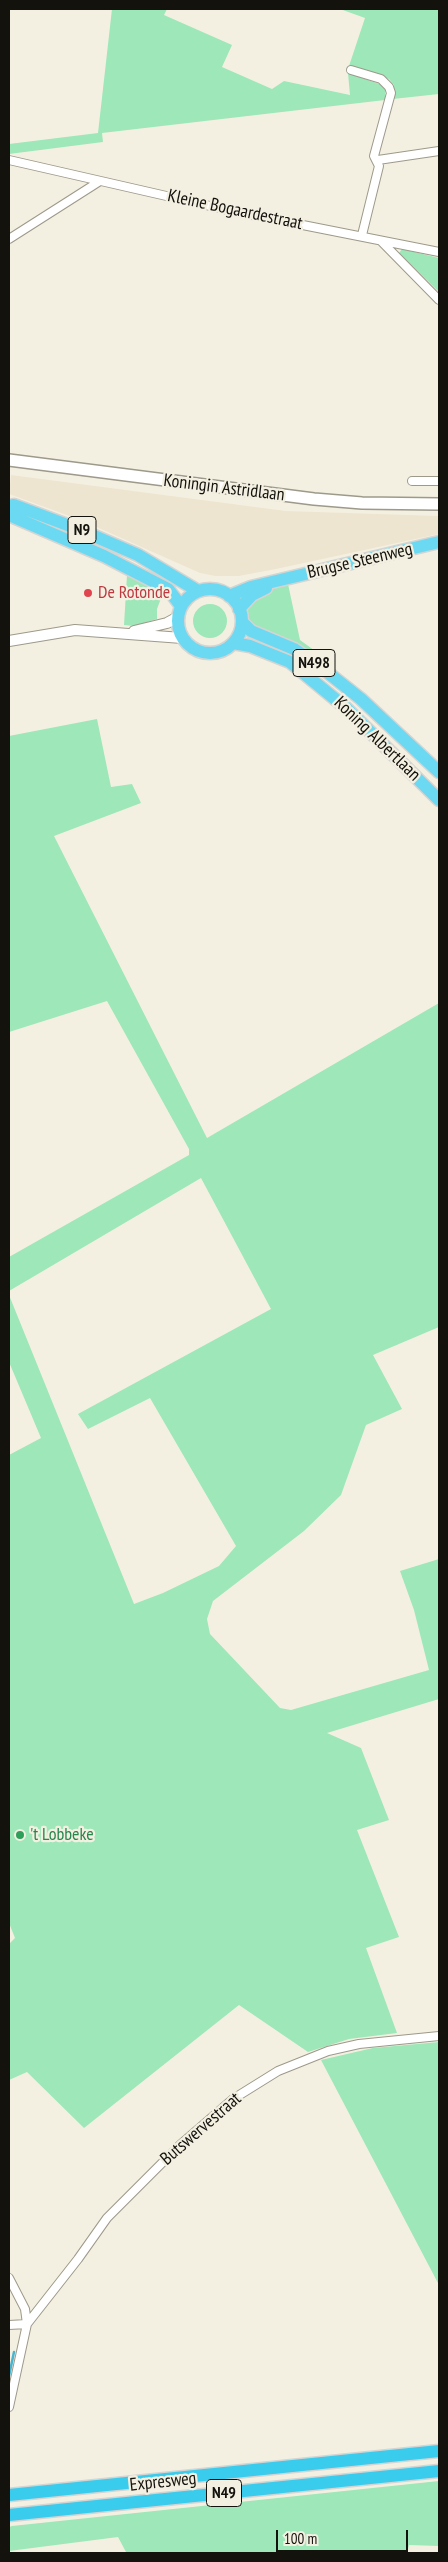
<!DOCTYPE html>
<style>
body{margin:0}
#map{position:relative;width:448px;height:2562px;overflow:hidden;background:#f4f0e1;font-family:"PT Sans Narrow",sans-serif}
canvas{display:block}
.frame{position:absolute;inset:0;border:10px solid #13120d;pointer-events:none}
.scale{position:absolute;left:276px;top:2530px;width:132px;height:22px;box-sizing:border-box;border:2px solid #13120d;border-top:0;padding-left:6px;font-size:15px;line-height:18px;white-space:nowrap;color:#13120d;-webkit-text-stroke:4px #f4f0e1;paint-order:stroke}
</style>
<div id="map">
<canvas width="448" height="2562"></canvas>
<div class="frame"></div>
<div class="scale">100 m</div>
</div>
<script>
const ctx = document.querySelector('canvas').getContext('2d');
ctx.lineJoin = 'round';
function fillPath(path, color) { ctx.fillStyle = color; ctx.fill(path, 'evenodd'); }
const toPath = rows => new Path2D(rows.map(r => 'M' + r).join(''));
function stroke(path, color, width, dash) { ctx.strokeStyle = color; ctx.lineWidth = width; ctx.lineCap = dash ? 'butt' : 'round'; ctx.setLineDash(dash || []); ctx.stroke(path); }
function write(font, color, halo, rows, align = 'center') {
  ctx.font = font + ' "PT Sans Narrow",sans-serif'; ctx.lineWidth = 4.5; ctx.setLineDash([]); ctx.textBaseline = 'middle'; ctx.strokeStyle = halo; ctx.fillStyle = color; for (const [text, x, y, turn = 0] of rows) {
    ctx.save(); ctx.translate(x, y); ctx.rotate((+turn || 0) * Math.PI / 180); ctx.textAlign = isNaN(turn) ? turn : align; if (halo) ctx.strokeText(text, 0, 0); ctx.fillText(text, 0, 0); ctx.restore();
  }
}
fillPath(toPath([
 [11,475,286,511,439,516,439,534,276,569,239,576,215,576,200,573,83,521,9,494]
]), '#eee5d0');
fillPath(toPath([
 [112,9,167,9,164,15,232,45,222,67,272,89,284,81,350,95,348,73,385,86,385,100,102,133,103,142,9,154,9,144,98,133],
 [340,9,439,9,439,94,393,99,394,85,389,79,349,66,365,18],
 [402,249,439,258,439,292,399,253],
 [127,575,163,593,157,609,157,619,134,626,124,625],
 [281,584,288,584,300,640,329,661,325,665,258,632,246,618,250,602],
 '193 621a17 17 0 1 1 34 0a17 17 0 1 1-34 0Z',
 [97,719,111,787,132,784,141,803,54,836,207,1138,439,1003,439,1327,373,1355,402,1409,366,1425,341,1495,304,1531,213,1601,207,1619,210,1634,280,1708,291,1710,429,1670,414,1610,400,1571,439,1559,439,1699,327,1733,361,1748,389,1820,357,1830,399,1937,366,1948,397,2033,349,2039,308,2052,239,2005,84,2128,27,2072,9,2080,9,1944,15,1938,9,1923,9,1455,41,1438,9,1362,9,1295,134,1604,163,1593,219,1566,236,1546,150,1398,88,1429,78,1414,271,1309,201,1178,9,1291,9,1257,189,1155,189,1149,107,1001,9,1032,9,736],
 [439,2042,439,2285,321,2060,373,2048],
 [439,2481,439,2546,409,2545,407,2553,121,2553,126,2552,118,2537,9,2551,9,2527,12,2526]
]), '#9de7b9');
stroke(toPath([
 [9,2376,14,2352]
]), '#49b4cf', 2.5);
const minor = toPath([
 [351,70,381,79,389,87,391,93,374,156,379,166,362,235],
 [9,160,232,211,439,252],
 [378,160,439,151],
 [9,239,100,181],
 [381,241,439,300],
 [412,481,439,481],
 [9,2278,25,2309,27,2324,9,2407],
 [27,2324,78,2259,107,2218,181,2144,233,2099,278,2071,328,2051,359,2044,439,2036],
 [9,2325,27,2324]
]);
const tertiary = toPath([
 [134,631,167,623,178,617],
 [9,641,75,630,182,638]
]);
const secondary = toPath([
 [9,460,314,499,362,503,439,504]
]);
const primary = toPath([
 [9,506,14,505,78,529,138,555,198,591],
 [9,515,104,556,168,589,181,606],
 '178 621a32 32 0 1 1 64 0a32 32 0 1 1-64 0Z',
 [229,596,251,587,439,542],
 [239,609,252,595,266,588],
 [242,622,251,631,294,649,327,672,361,699,439,772],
 [233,643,250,646,290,662,346,708,439,800]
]);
const trunk = toPath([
 [9,2495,439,2451],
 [9,2515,439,2471]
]);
stroke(minor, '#9d998b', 10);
stroke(tertiary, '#9d998b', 12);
stroke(secondary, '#9d998b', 14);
stroke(primary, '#d5d4d3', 15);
stroke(trunk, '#d5d4d3', 15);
stroke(minor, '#fff', 8);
stroke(tertiary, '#fff', 10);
stroke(secondary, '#fff', 11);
stroke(primary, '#6bd9f1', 12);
stroke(trunk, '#3accec', 12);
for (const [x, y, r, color] of [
 [88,593,5,"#e0444e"],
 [20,1835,5,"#2e9e5b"]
]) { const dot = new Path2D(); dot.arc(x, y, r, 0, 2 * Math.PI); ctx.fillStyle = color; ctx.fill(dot); stroke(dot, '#f4f0e1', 2); }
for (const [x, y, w] of [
 [82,530,28],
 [314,663,42],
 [224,2493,35]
]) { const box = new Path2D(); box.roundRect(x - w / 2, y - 13.5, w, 27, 4); ctx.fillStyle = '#f4f0e1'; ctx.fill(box); stroke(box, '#13120d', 1); }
write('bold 16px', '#13120d', null, [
 ["N9",82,530],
 ["N498",314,663],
 ["N49",224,2493]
]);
write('18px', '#13120d', '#f4f0e1', [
 ["Kleine Bogaardestraat",235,210,12],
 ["Koningin Astridlaan",224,488,7],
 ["Brugse Steenweg",360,561,-13],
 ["Koning Albertlaan",377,739,44],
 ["Butswervestraat",201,2129,-41],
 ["Expresweg",163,2482,-6]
]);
write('18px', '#be3a42', '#f4f0e1', [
 ["De Rotonde",98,593]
], 'left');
write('18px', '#27864d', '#f4f0e1', [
 ["'t Lobbeke",30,1835]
], 'left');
</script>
